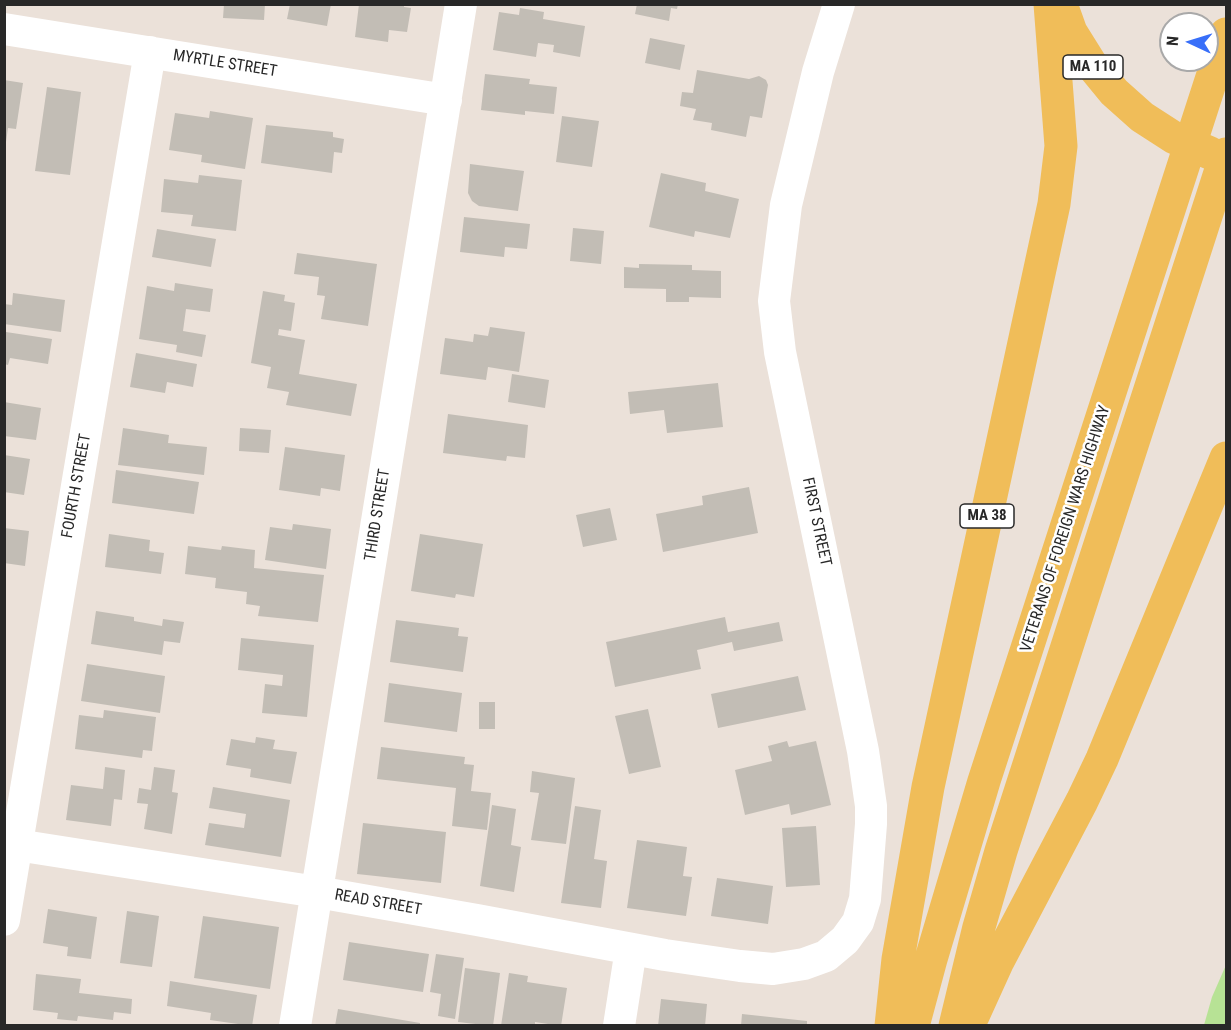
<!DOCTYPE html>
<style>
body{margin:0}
#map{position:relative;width:1231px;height:1030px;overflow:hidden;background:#ebe1d9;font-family:"Roboto Condensed",sans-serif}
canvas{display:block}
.frame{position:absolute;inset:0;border:6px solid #282828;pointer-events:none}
.north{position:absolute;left:1159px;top:12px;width:60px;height:60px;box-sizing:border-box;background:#fff;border:2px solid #a9a9a9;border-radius:50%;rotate:274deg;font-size:16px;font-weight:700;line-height:24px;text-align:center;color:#282828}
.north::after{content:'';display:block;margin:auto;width:21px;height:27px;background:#386ff9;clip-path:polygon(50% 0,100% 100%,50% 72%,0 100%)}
</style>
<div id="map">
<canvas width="1231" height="1030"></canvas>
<div class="frame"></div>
<div class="north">N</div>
</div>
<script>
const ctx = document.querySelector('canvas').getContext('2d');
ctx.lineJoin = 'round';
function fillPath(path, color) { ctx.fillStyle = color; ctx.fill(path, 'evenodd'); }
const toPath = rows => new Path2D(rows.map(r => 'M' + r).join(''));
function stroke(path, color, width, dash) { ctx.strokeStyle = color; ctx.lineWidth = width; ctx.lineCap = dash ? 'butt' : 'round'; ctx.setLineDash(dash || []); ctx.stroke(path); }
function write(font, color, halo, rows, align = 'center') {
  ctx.font = font + ' "Roboto Condensed",sans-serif'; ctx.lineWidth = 5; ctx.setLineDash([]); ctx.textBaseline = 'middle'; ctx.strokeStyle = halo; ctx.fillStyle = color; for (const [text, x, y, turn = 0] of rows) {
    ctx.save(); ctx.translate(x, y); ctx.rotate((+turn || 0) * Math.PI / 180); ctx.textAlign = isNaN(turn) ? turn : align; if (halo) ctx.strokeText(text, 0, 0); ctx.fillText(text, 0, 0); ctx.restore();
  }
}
fillPath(toPath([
 [1226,965,1226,1025,1204,1025,1212,997]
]), '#b7e295');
fillPath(toPath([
 [224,4,265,4,264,20,223,18],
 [290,4,331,4,327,26,287,19],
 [359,4,404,4,404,7,411,8,407,32,389,30,388,42,355,37],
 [637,4,678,4,677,9,671,8,669,21,635,14],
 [520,8,544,12,543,19,585,26,580,57,553,52,554,45,538,43,536,57,493,50,499,12,519,15],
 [650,38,685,45,680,70,645,63],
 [697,70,749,79,759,76,766,80,768,85,762,118,750,116,746,137,711,130,712,123,693,120,696,109,680,106,682,92,693,93],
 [485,74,530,79,529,84,557,87,554,114,525,111,525,115,481,110],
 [4,80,23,83,16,129,8,128,6,142],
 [47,87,81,92,70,175,35,171],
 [210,111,253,118,245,169,201,162,202,155,169,150,175,113,209,118],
 [562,116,599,121,592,167,556,162],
 [266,125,333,132,333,137,344,139,342,153,334,152,332,173,261,163],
 [470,164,524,171,518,211,479,206,472,201,468,193],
 [661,173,706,183,705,191,739,199,730,238,695,231,694,237,649,227],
 [199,175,242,180,236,231,191,226,193,215,161,212,164,179,198,183],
 [464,217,530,224,527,249,505,247,504,257,460,252],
 [573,228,604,231,601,264,570,261],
 [157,229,216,239,211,267,152,257],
 [297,253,377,264,368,326,321,319,325,296,317,295,319,277,294,274],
 [639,264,692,265,692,270,721,271,721,298,689,297,689,302,666,302,666,289,624,288,624,267,639,268],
 [175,283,213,289,210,312,186,309,183,331,206,335,202,357,176,352,177,345,139,339,147,286,174,291],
 [263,291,285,295,284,301,295,303,291,331,279,329,278,335,305,340,299,374,357,384,351,416,286,405,289,392,267,388,271,367,251,363],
 [13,293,65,300,61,332,4,324,4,304,12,305],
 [490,327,525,332,519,372,488,367,486,380,440,374,445,338,473,342,474,334,488,336],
 [6,332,52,339,48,364,10,358,8,365,4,364],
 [136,353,197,364,193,387,167,382,165,393,130,387],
 [512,374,549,380,545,408,508,402],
 [718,383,723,427,667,433,664,410,630,414,628,392],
 [4,402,41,408,36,440,4,436],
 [448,414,528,425,525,458,507,456,506,461,443,453],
 [123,428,169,435,168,443,207,447,204,475,118,465],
 [240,428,271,430,269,453,239,451],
 [285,447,345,455,340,491,321,488,320,496,279,490],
 [4,455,30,459,24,495,4,492],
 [116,470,199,482,194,514,112,503],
 [749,487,758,533,663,552,656,514,703,505,702,496],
 [610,508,617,540,583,547,576,515],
 [293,524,331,529,326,569,265,560,270,527,292,530],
 [4,528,29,531,25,566,4,563],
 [109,534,150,540,149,551,164,553,161,574,105,567],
 [420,534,483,544,474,597,456,594,455,598,411,591],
 [188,546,221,550,222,546,255,550,254,568,324,575,318,622,258,616,260,606,246,604,247,592,215,588,216,578,185,574],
 [96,611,134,617,134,621,162,626,163,619,184,622,180,643,164,641,162,655,91,644],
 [725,617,728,632,779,622,783,641,734,651,732,642,697,650,701,669,615,687,606,642],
 [396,620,459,628,458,636,468,637,463,672,390,662],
 [241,638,314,645,307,717,262,713,265,684,282,686,283,675,238,670],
 [87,664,165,676,160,713,81,701],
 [798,676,806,710,718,728,711,694],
 [389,683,462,693,457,732,384,722],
 [479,702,495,702,495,729,479,729],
 [648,709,661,767,629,774,615,716],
 [104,710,156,717,152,751,143,750,142,758,75,749,79,715,103,718],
 [256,737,275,740,273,749,297,752,291,784,250,777,251,769,226,765,231,739,255,743],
 [787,741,789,747,816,741,831,805,791,815,789,804,745,815,735,770,772,761,768,746],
 [381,747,465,757,464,764,474,765,471,791,491,793,487,830,452,826,456,788,377,779],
 [105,767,125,770,122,800,114,799,111,826,66,820,71,785,103,789],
 [154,767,175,770,172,792,178,793,172,834,144,829,148,804,137,803,139,788,151,790],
 [532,771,575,778,566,844,531,840,539,793,530,792],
 [213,787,290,800,281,857,205,845,209,823,244,828,246,814,209,808],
 [492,805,516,809,511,845,521,847,514,892,480,886],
 [575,806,601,810,594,859,607,861,601,908,561,903],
 [363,823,446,832,441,883,357,874],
 [816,826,820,885,786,887,782,828],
 [637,840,687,847,683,876,692,877,686,916,627,908],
 [717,878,773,886,768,924,711,916],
 [48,909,97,917,91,959,67,956,68,947,43,943],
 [127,911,159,916,152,967,120,963],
 [203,916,279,927,270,989,194,978],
 [349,942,429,954,423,992,343,980],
 [436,954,464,958,455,1019,438,1016,441,994,430,992],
 [465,968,500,973,493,1026,458,1022],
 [509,973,528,976,527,982,567,988,561,1026,535,1022,535,1026,501,1026],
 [36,974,81,979,79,993,132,999,131,1014,114,1012,113,1020,78,1016,77,1021,57,1019,58,1013,33,1010],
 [170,981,257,995,252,1026,210,1020,211,1013,167,1006],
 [661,999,707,1004,705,1026,658,1026],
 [338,1009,420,1023,420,1026,335,1026],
 [742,1014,807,1021,807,1026,741,1026]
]), '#c2bdb5');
stroke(toPath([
 [4,29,446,100],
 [4,843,317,892,477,920,665,955,740,966,773,969,804,964,826,956,845,940,858,922,865,899,871,824,871,806,863,751,780,352,774,301,786,205,818,72,839,4],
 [4,920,150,52],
 [295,1026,461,4],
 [619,1026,631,949]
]), '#fff', 32);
stroke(toPath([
 [1061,4,1071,32,1091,64,1114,92,1142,117,1173,137,1210,153],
 [973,1016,998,961,1082,801,1102,759,1226,458],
 [891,1026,898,959,928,787,1054,204,1061,146,1050,4],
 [913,1026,931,959,984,781,1226,34],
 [955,1026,979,927,1001,851,1226,154]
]), '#f0bd59', 33);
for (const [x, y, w] of [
 [1093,67,60],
 [987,516,54]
]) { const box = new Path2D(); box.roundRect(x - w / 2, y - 12, w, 24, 4.5); ctx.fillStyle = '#fff'; ctx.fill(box); stroke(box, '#282828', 1.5); }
write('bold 15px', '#282828', null, [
 ["MA 110",1093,67],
 ["MA 38",987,516]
]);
write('16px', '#282828', '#fff', [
 ["MYRTLE STREET",225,64,9],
 ["FOURTH STREET",77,486,-80],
 ["THIRD STREET",378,515,-81],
 ["FIRST STREET",816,522,78],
 ["VETERANS OF FOREIGN WARS HIGHWAY",1066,529,-72],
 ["READ STREET",378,903,10]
]);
</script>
